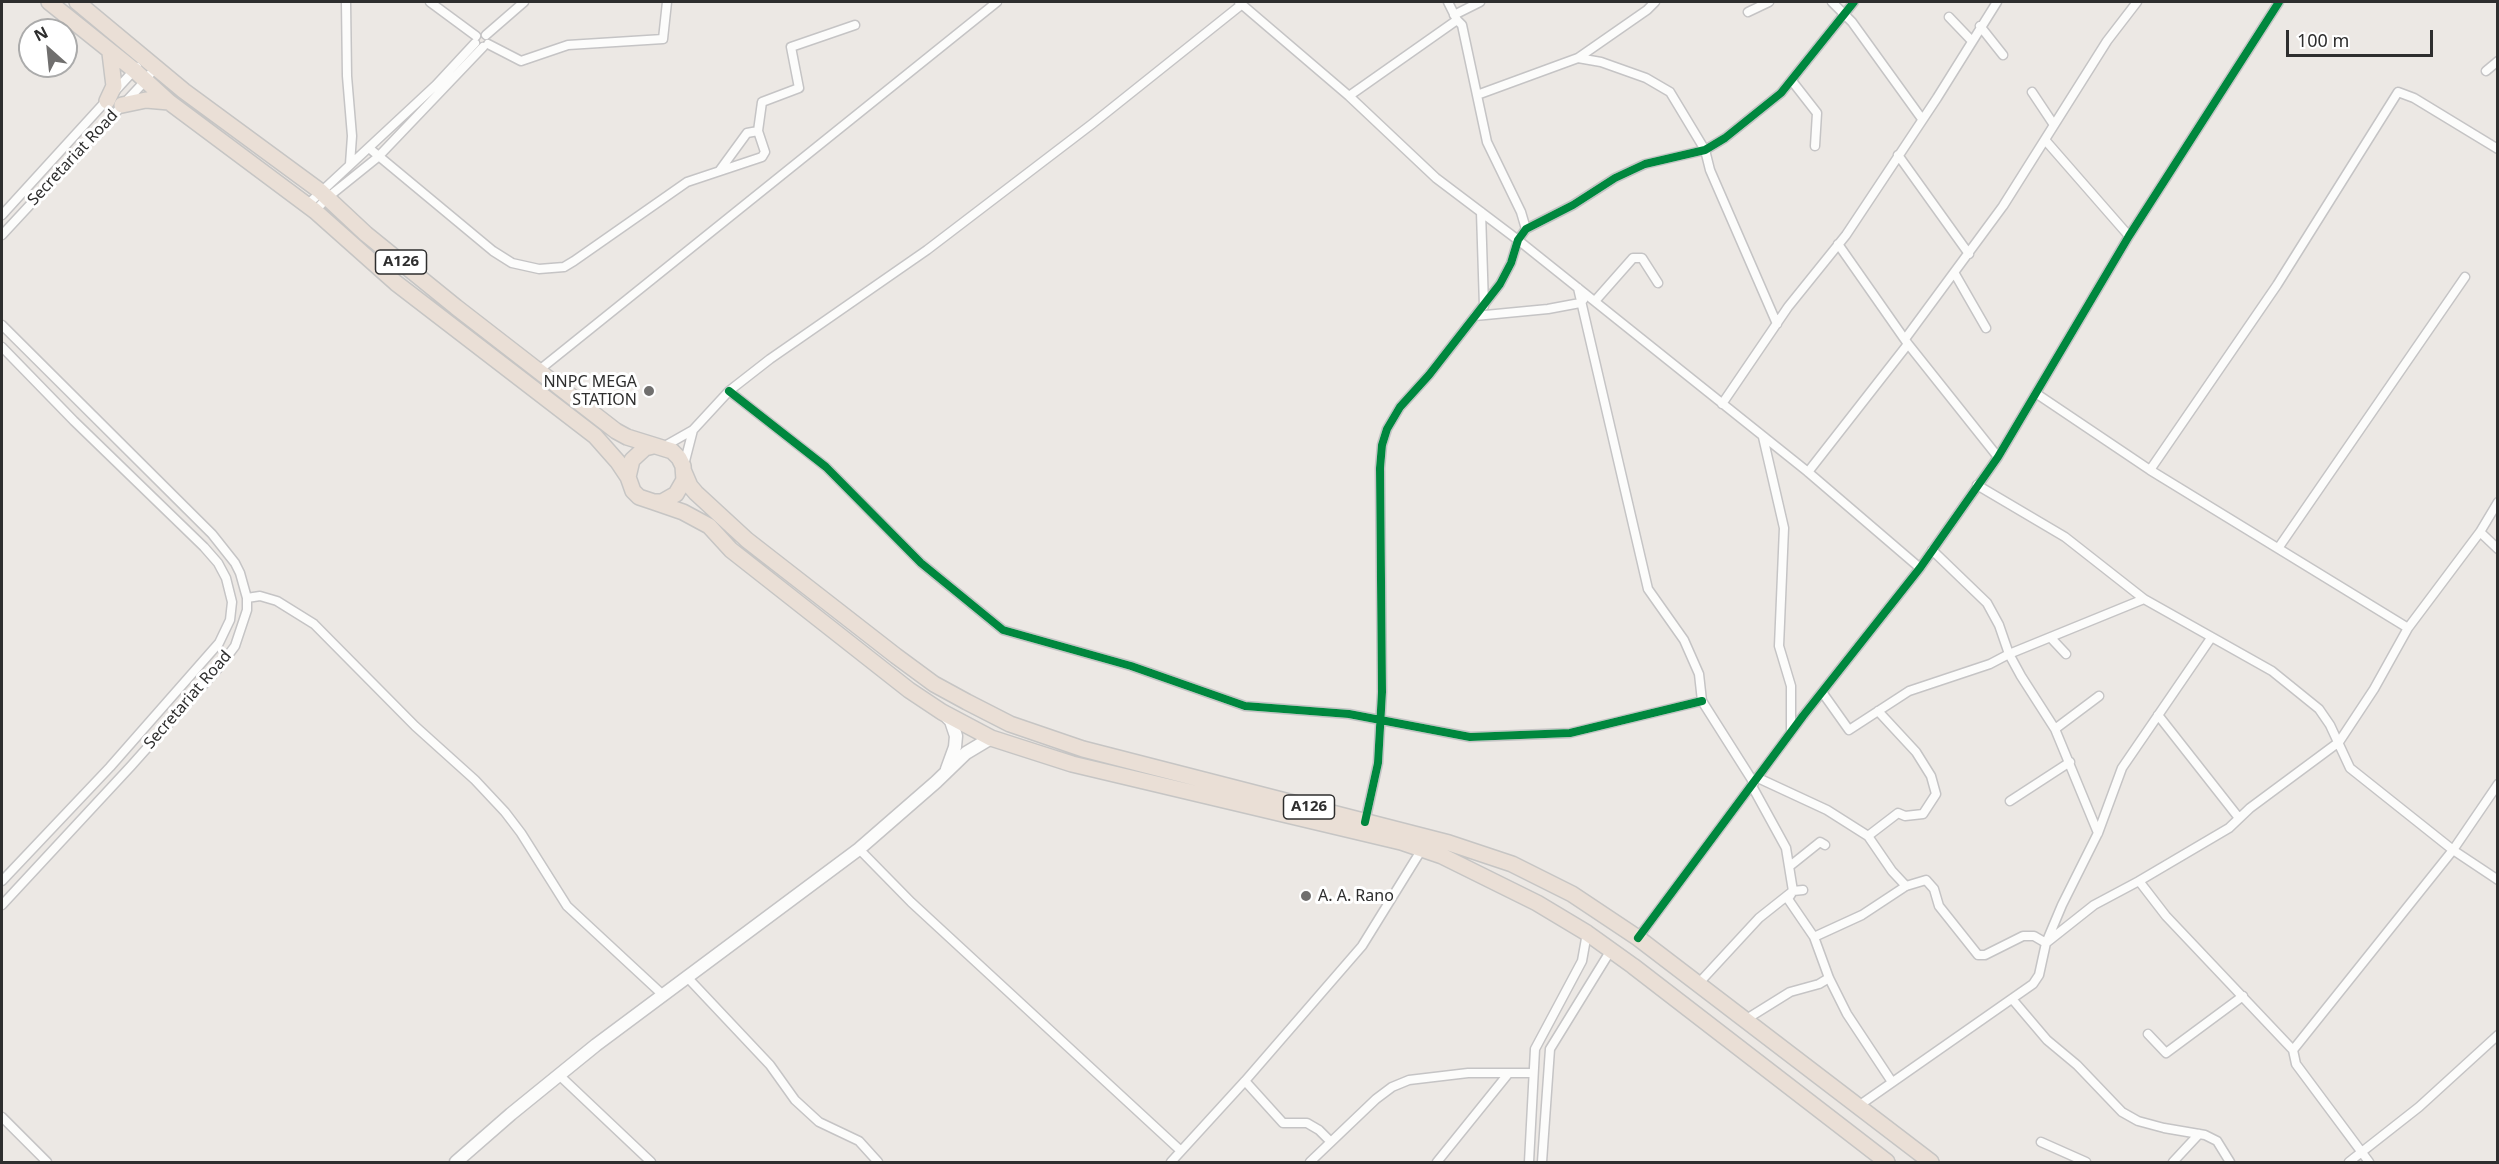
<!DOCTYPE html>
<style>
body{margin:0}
#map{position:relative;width:2499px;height:1164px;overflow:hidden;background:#ece8e4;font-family:"Noto Sans",sans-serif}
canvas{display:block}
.frame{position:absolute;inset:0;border:3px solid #2e2e2e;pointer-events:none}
.north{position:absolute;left:18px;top:18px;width:60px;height:60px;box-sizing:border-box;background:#fff;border:2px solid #ababab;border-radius:50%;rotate:333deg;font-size:16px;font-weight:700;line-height:24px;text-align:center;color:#2e2e2e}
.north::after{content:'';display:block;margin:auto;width:21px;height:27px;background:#706f6e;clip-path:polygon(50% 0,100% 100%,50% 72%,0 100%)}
.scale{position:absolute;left:2286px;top:30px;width:147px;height:27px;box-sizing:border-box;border:3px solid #2e2e2e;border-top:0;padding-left:8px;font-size:18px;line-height:21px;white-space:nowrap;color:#2e2e2e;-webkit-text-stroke:4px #fff;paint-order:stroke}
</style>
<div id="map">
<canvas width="2499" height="1164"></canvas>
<div class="frame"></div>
<div class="north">N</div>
<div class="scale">100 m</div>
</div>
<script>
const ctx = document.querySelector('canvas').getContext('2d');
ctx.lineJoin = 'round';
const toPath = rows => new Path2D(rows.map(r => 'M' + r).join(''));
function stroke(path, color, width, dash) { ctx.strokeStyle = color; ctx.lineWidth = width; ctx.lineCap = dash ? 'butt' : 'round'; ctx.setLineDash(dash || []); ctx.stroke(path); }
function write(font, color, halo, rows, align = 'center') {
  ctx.font = font + ' "Noto Sans",sans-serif'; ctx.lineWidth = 6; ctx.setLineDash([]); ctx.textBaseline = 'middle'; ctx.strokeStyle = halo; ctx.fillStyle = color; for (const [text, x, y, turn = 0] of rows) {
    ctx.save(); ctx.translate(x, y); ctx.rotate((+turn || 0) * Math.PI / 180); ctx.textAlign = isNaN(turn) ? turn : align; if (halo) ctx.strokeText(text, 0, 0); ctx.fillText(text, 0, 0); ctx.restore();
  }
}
const street = toPath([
 [346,2,347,76,352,136,350,164],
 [430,2,476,36],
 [1239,2,1349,96,1436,178,1518,240,1808,472,1920,568],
 [1448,2,1457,20,1462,25,1487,142,1521,212,1526,229],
 [1832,2,1852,22,1922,119],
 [1748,12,1769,2],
 [1454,15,1480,2],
 [1949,17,1971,40],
 [1980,26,2003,55],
 [486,35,524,2],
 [488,44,521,61,568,45,663,39,667,2],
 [1578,58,1601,62,1646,78,1670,92,1705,150,1710,170,1777,324],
 [2486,71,2498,61],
 [1792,81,1817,113,1815,146],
 [2032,92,2054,125],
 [1477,95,1578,58,1647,10,1655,2],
 [1349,96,1457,20],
 [758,131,762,102,799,88,791,47,855,25],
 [2046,141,2129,236],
 [369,148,493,251,512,263,539,269,564,267,574,261,687,182,762,157,765,152,758,131,747,133,720,170],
 [1898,155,1969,254],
 [307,205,436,85,475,43],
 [315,211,327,198,378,157,483,47],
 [1481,212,1484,306],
 [2,215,137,67],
 [2,235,145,81,156,66],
 [1838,244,1908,344,1998,457],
 [1955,274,1986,328],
 [1578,288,1648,589,1684,640,1699,674,1702,701,1754,783],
 [1595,301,1633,258,1642,258,1658,283],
 [1475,316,1548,309,1580,303,1583,300],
 [2,325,212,534,235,563,240,573,247,598,247,610,235,646,220,666,131,766,2,905],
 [1905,339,2003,206,2107,41,2137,2],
 [2,347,74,421,204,547,218,563,226,578,232,602,230,620,219,643,110,767,2,881],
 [538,371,997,2],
 [729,391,826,467,921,563,1003,630,1131,666,1245,706,1349,714,1470,737,1570,733,1702,701],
 [2037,394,2150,470,2277,285,2398,92,2414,98,2498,149],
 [1722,404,1788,307,1846,235,1937,98,1997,2],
 [1763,437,1784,528,1779,646,1791,686,1791,731],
 [663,447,693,430,729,391,770,359,927,250,1092,124,1241,5],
 [684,465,693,430],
 [2150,470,2408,628],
 [1808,472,1908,344],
 [1977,485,2065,537,2144,599,2272,671,2319,709,2330,725,2350,768,2453,850,2498,880],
 [2480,532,2498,549],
 [2279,547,2465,277],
 [1932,550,1987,603,1999,625,2009,654,2021,676,2055,729,2098,833],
 [247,598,260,596,277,601,314,624,415,726,475,780,505,812,521,833,567,906,663,995],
 [2051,638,2066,654],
 [1822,692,1849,730,1909,691,1990,664,2009,654,2144,599],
 [2158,715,2239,818],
 [2055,729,2099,696],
 [1758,778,1827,810,1868,836,1892,871,1906,886],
 [1752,786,1786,848,1793,891,1788,899,1814,937,1829,978,1847,1014,1892,1082],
 [2010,801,2070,762],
 [1365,822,1378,763,1382,692,1380,468,1382,445,1387,429,1400,407,1429,375,1500,284,1511,263,1518,240,1526,229,1573,205,1615,178,1645,164,1705,150,1725,138,1781,93,1854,2],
 [1868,836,1898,813,1905,816,1923,814,1936,794,1931,776,1916,752,1878,711],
 [859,849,911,902,1181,1151],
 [1790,866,1820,842,1825,845],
 [2139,881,2229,828,2250,808,2339,742,2374,689,2408,628,2480,532,2498,502],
 [1814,937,1862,915,1906,886,1926,880,1934,889,1939,906,1978,955,1985,955,2023,936,2034,936,2046,943,2062,905,2098,833,2122,768,2211,638],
 [1638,938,1803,716,1920,568,1998,457,2129,236,2279,2],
 [687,977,770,1065,795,1100,819,1122,859,1141,878,1162],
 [1698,984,1759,918,1793,891,1803,890],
 [2013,1000,2047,1040,2077,1065,2122,1112,2138,1121,2164,1128,2205,1135,2217,1141,2230,1162],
 [1745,1020,1790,992,1819,984,1829,978],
 [2148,1034,2166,1053,2243,996],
 [2293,1050,2453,850,2498,784],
 [559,1075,651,1162],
 [1245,1081,1283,1123,1307,1123,1319,1130,1331,1142],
 [1857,1107,2033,984,2039,975,2046,943,2094,905,2139,881,2166,916,2293,1050,2296,1064,2369,1162],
 [2,1117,47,1162],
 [2041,1142,2086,1162],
 [1171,1162,1245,1081,1362,946,1422,849],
 [1310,1162,1376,1099,1392,1087,1409,1080,1468,1073,1533,1073],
 [1437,1162,1508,1074],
 [1529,1162,1535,1049,1582,961,1587,933],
 [1542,1162,1550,1049,1611,950],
 [2173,1162,2199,1134],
 [2349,1162,2419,1107,2498,1035]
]);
const secondary = toPath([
 [944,714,951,721,956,736,955,747,947,769],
 [456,1162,511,1114,596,1045,859,849,936,782,966,753,991,738]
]);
const highway = toPath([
 [49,2,134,70,169,102,315,211,396,283,595,436,618,462,628,477],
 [77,2,184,91,320,191,366,234,456,307,616,431,627,437,672,451,679,458,683,466,684,480,676,494,662,502,654,502,639,497,633,491,628,477,632,460,645,448,653,446],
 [107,101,114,86,110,53],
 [122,105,146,100,169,102],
 [684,472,690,486,696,493,747,540,896,656,934,684,967,702,1010,724,1083,749,1449,843,1512,864,1572,894,1638,938,1931,1162],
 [654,502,683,512,709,526,731,550,909,690,942,712,991,738,1072,764,1401,842,1442,856,1537,903,1587,933,1633,966,1887,1162]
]);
stroke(street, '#c5c4c5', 11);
stroke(secondary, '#c5c4c5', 15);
stroke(highway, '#c6c5c4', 18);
stroke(street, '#fcfcfb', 8);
stroke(secondary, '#fcfcfb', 12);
stroke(highway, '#eadfd6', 15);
stroke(toPath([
 [729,391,826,467,921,563,1003,630,1131,666,1245,706,1349,714,1470,737,1570,733,1702,701],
 [1365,822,1378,763,1382,692,1380,468,1382,445,1387,429,1400,407,1429,375,1500,284,1511,263,1518,240,1526,229,1573,205,1615,178,1645,164,1705,150,1725,138,1781,93,1854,2],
 [1638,938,1803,716,1920,568,1998,457,2129,236,2279,2]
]), '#00873e', 8);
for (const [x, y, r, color] of [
 [649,391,6,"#706f6e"],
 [1306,896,6,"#706f6e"]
]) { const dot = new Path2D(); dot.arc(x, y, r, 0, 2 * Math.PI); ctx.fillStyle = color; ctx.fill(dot); stroke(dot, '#fff', 2); }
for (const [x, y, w] of [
 [401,262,51],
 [1309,807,51]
]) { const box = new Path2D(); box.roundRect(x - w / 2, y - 12, w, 24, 4.5); ctx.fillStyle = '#fff'; ctx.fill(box); stroke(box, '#2e2e2e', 1.5); }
write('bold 15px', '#2e2e2e', null, [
 ["A126",401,262],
 ["A126",1309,807]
]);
write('16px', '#2e2e2e', '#fff', [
 ["Secretariat Road",73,158,-47],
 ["Secretariat Road",188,700,-49]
]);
write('16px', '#2e2e2e', '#fff', [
 ["NNPC MEGA",637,382],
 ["STATION",637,400],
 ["A. A. Rano",1318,896,"left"]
], 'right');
</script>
